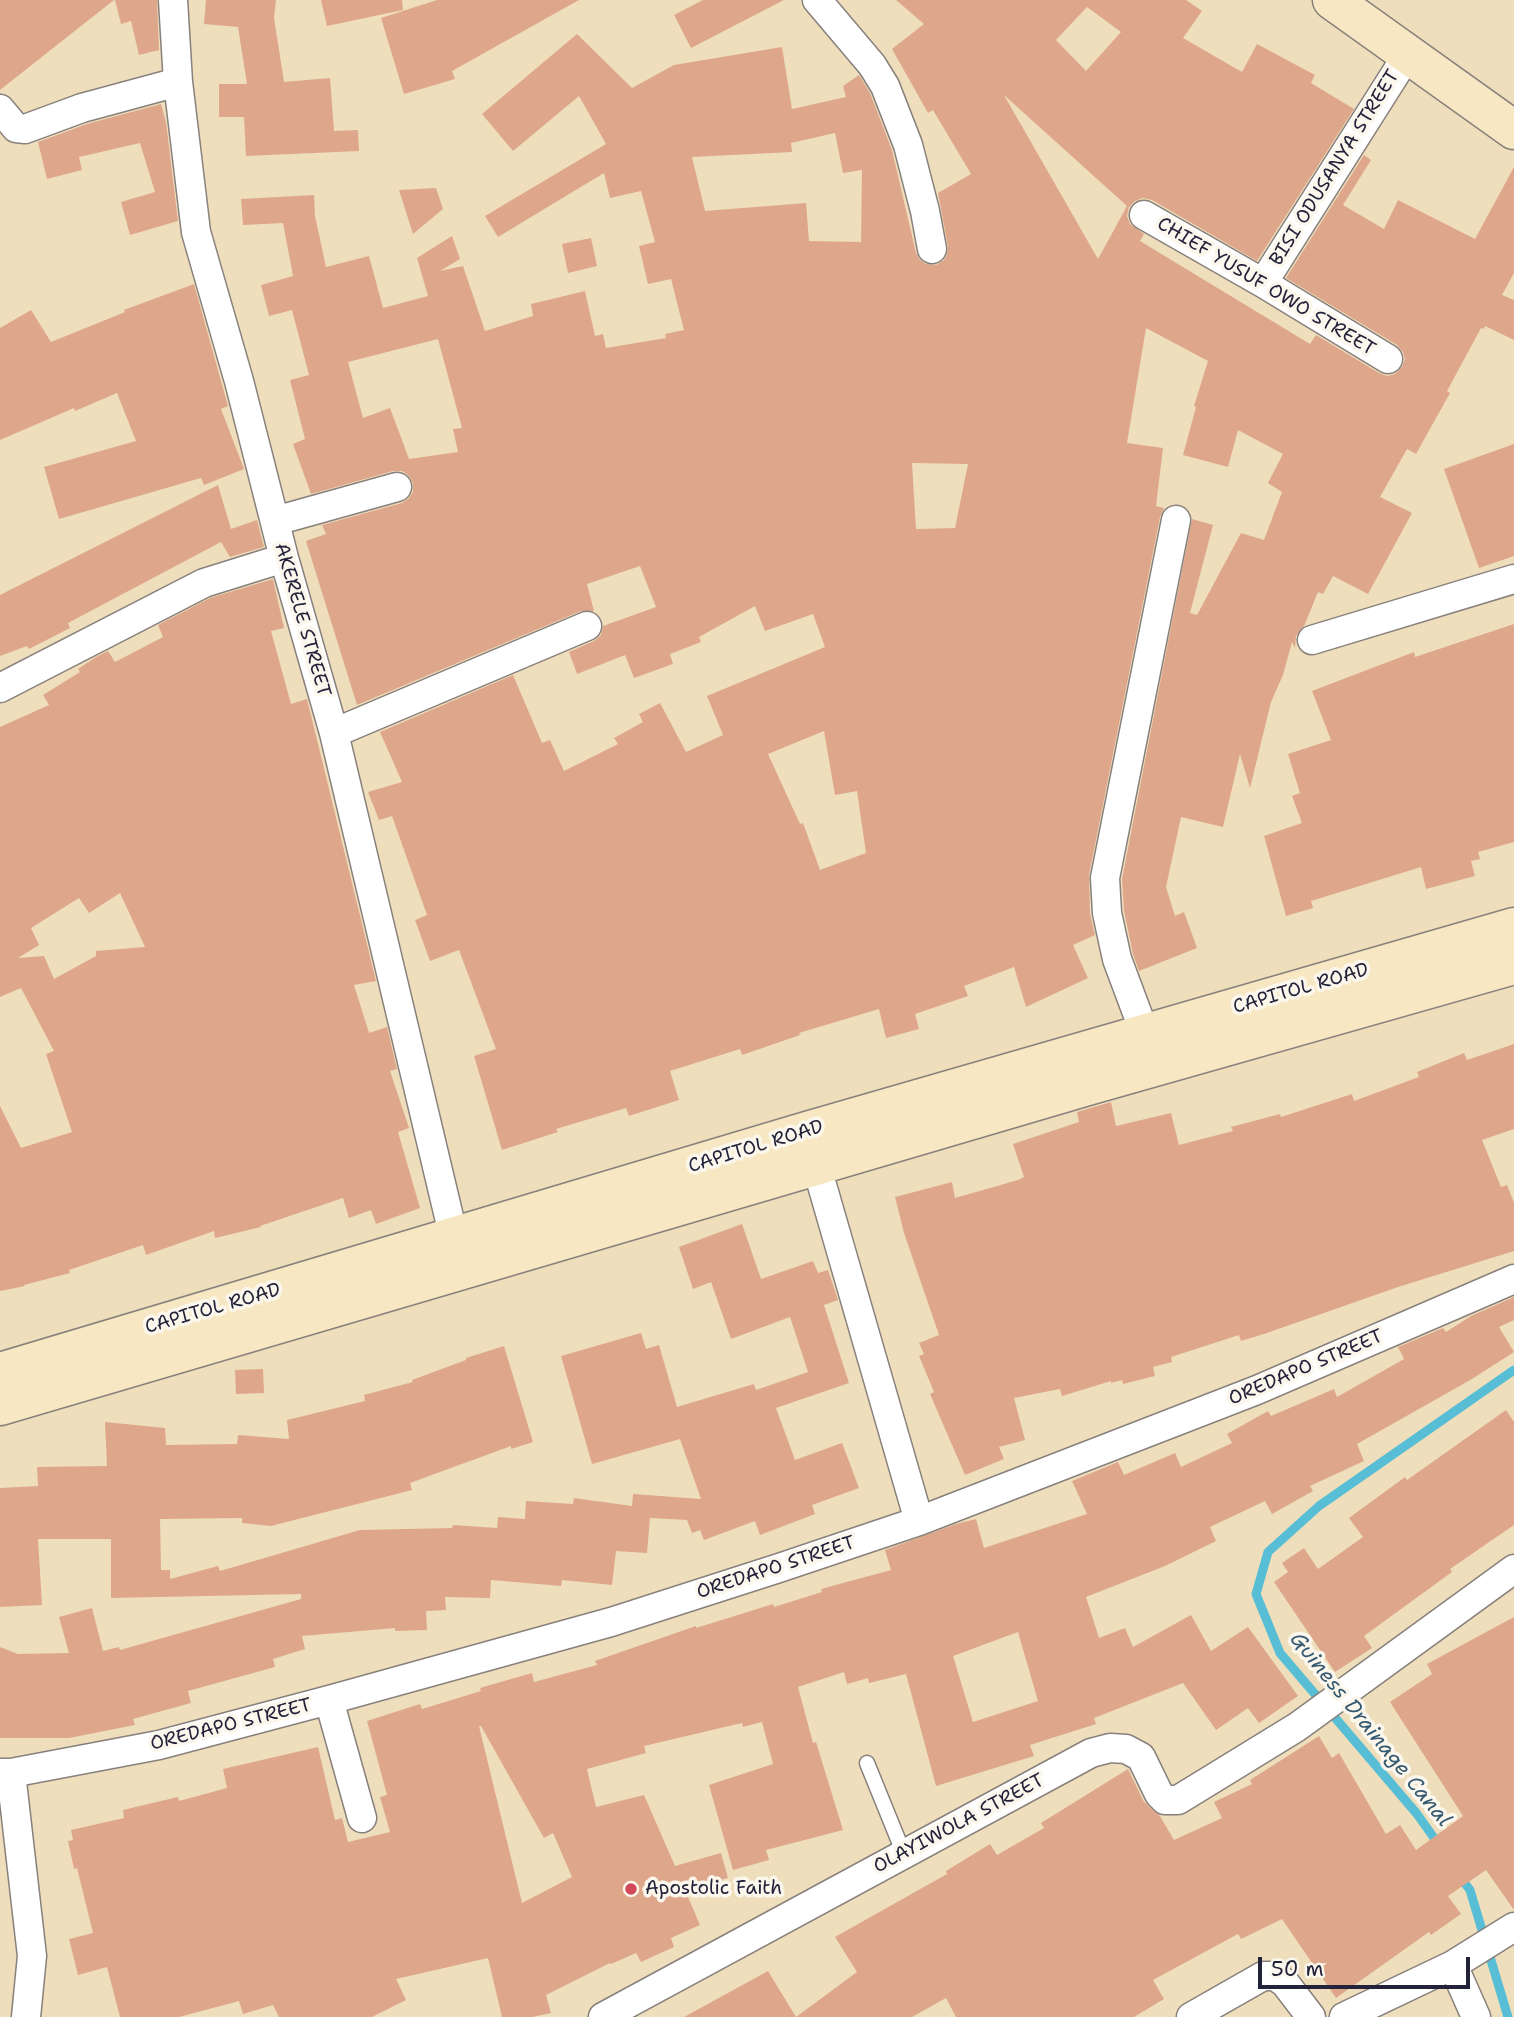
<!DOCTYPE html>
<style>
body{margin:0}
#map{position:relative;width:1514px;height:2017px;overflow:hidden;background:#eedebc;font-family:"Shantell Sans",sans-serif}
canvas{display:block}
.scale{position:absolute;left:1258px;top:1957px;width:212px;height:32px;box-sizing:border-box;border:4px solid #22223b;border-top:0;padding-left:9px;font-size:21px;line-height:24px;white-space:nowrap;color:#22223b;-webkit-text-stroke:5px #fbf7ec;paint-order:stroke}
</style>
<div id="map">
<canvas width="1514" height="2017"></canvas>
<div class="scale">50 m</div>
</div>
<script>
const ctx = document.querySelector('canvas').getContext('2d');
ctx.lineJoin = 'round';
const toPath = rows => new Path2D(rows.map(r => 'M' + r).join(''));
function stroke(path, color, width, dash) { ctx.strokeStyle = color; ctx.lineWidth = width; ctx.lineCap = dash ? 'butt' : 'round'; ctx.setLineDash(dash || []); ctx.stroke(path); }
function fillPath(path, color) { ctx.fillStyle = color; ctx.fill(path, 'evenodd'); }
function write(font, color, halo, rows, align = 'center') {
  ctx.font = font + ' "Shantell Sans",sans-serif'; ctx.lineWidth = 7; ctx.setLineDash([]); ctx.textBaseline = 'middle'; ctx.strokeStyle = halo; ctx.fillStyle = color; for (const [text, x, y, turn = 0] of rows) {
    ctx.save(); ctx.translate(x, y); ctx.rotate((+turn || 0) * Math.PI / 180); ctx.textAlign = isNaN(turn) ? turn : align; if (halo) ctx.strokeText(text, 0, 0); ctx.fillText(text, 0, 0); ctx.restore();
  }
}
stroke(toPath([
 [1439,1845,1417,1814,1280,1653,1256,1594,1268,1552,1319,1506,1514,1370],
 [1460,1877,1470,1890,1508,2017]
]), '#58bed6', 9);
fillPath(toPath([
 [0,0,114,0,0,90],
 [115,0,157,0,159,50,139,55,131,21,121,24],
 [206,0,276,0,274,18,284,82,330,78,334,131,358,130,359,151,246,156,244,117,219,117,219,84,247,84,238,27,204,24],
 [321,0,402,0,403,10,327,26],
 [437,0,579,0,452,71,455,79,404,94,381,18],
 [703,0,784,0,691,48,674,15],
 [896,0,1186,0,1202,11,1183,38,1242,72,1257,44,1315,75,1311,83,1354,109,1257,261,1152,200,1143,198,1135,201,1129,207,1127,216,1130,224,1144,234,1140,241,1310,344,1316,335,1379,373,1387,376,1395,374,1402,367,1405,359,1403,352,1397,345,1286,278,1364,155,1371,160,1343,205,1384,229,1398,200,1475,239,1514,167,1514,273,1502,295,1514,300,1514,340,1485,326,1484,329,1481,328,1447,391,1450,393,1416,454,1407,449,1380,497,1412,513,1368,594,1333,576,1323,594,1318,592,1304,626,1296,636,1295,648,1292,642,1283,675,1271,702,1250,788,1240,754,1223,827,1181,817,1166,887,1175,916,1184,912,1197,948,1139,971,1133,954,1124,911,1122,879,1192,519,1213,525,1190,613,1197,615,1241,533,1264,540,1282,492,1268,483,1283,454,1238,430,1228,467,1183,455,1196,407,1194,406,1208,361,1146,328,1127,443,1163,448,1156,506,1164,508,1160,517,1089,875,1090,914,1095,935,1073,945,1088,978,1026,1007,1014,967,964,986,968,996,915,1014,919,1029,886,1038,879,1009,799,1033,800,1035,742,1055,740,1049,670,1071,679,1100,629,1116,626,1108,556,1129,558,1132,502,1150,474,1056,496,1049,459,950,430,961,415,920,427,915,392,816,379,820,368,792,402,782,380,732,513,675,542,743,550,740,564,771,618,744,614,738,643,722,639,714,660,703,686,752,723,735,707,696,825,647,813,614,765,631,755,606,699,637,701,642,670,654,673,664,634,678,625,655,577,674,569,652,594,641,601,635,603,626,656,607,640,566,587,584,594,611,581,611,357,705,306,541,326,534,322,525,402,503,409,498,413,492,413,483,408,475,402,471,393,471,311,494,293,444,305,439,290,380,309,375,292,310,269,316,261,285,293,276,283,223,243,225,241,199,314,195,315,216,326,267,369,256,383,308,428,296,417,258,452,236,460,259,440,271,463,266,485,331,533,316,531,304,585,291,595,336,603,334,606,348,666,338,665,334,684,330,671,279,648,284,639,246,655,242,641,191,610,198,604,173,498,237,485,216,606,144,579,96,513,151,482,114,577,34,632,88,674,65,782,47,792,109,846,97,843,86,859,75,870,93,892,150,916,253,920,260,926,264,936,265,943,261,947,255,948,247,938,193,971,174,933,110,928,113,892,49,924,24],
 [1087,7,1121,32,1086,71,1056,40],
 [1004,95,1127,206,1098,259],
 [835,133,843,173,862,170,861,242,809,241,806,203,705,211,692,157,792,152,791,143],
 [438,339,462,428,453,429,458,452,409,459,390,408,363,418,348,362],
 [912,463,968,464,955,528,916,529],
 [824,731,835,795,857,791,866,853,820,870,803,823,800,824,768,754],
 [161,104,166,122,178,221,130,235,121,202,155,192,140,143,79,157,82,170,47,179,38,142,87,124],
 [436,188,443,209,413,234,399,190],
 [591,238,597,266,568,273,562,244],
 [194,284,228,406,221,409,244,469,204,485,201,478,59,519,44,467,136,441,117,393,75,411,74,408,0,440,0,328,31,310,51,342,125,312,124,310],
 [1514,444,1514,556,1479,568,1444,469],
 [218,485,231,529,257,520,264,547,230,557,221,542,68,623,70,628,29,649,27,646,0,656,0,595],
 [273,579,284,628,271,631,291,704,307,699,376,981,354,985,369,1033,387,1027,397,1069,390,1071,409,1128,398,1132,420,1208,376,1224,371,1210,349,1218,343,1198,260,1226,261,1227,215,1238,214,1231,146,1255,143,1245,69,1270,70,1273,24,1285,25,1286,0,1291,0,1106,21,1148,72,1132,46,1054,54,1051,21,988,0,997,0,727,49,705,43,695,80,672,78,669,96,657,108,651,115,662,163,637,158,625,210,598],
 [120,893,145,947,96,951,96,956,54,979,44,956,18,958,39,945,31,928,79,898,89,913],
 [1514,624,1514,842,1478,852,1480,859,1471,861,1475,876,1426,889,1421,867,1311,901,1313,908,1286,916,1264,836,1302,823,1292,796,1300,793,1288,754,1331,740,1312,691,1414,652,1415,657],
 [1514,1044,1514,1129,1482,1140,1501,1187,1507,1185,1514,1203,1514,1251,1398,1287,1264,1334,1241,1341,1239,1335,1171,1357,1172,1362,1153,1367,1155,1376,1123,1384,1122,1380,1111,1383,1111,1381,1062,1396,1060,1389,1014,1398,1025,1440,999,1447,1004,1459,965,1475,930,1394,934,1392,919,1356,924,1354,919,1343,939,1335,904,1233,895,1197,952,1182,955,1198,1018,1180,1024,1177,1013,1144,1079,1122,1077,1112,1111,1102,1116,1126,1171,1113,1179,1145,1233,1131,1231,1127,1280,1114,1281,1117,1352,1094,1354,1101,1419,1077,1417,1072,1464,1053,1467,1060],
 [742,1224,761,1279,813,1261,818,1273,828,1270,838,1300,824,1305,849,1383,776,1408,795,1460,842,1443,859,1488,812,1505,815,1514,760,1535,755,1521,704,1540,700,1530,692,1533,687,1520,650,1518,647,1553,616,1551,612,1585,562,1580,561,1586,491,1580,490,1598,445,1597,446,1610,426,1611,427,1630,395,1631,395,1628,302,1636,305,1649,273,1659,275,1667,188,1691,191,1703,133,1719,135,1725,69,1738,0,1738,0,1647,18,1654,69,1653,59,1617,92,1608,103,1651,119,1647,120,1650,301,1599,301,1594,111,1598,111,1539,38,1539,42,1605,0,1607,0,1488,38,1486,37,1467,107,1466,105,1422,165,1428,166,1445,237,1444,238,1435,289,1439,287,1420,365,1401,364,1395,413,1382,412,1380,466,1360,466,1358,504,1346,533,1442,511,1449,511,1446,410,1483,412,1490,271,1526,242,1523,242,1518,160,1519,161,1570,170,1570,170,1579,218,1566,220,1571,360,1530,452,1528,453,1525,497,1528,498,1517,525,1519,526,1501,573,1504,574,1498,632,1506,633,1494,701,1499,680,1439,592,1464,561,1356,641,1333,646,1349,659,1345,677,1407,754,1384,756,1390,808,1372,790,1317,731,1339,711,1282,693,1289,679,1247],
 [1514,1297,1514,1320,1499,1327,1514,1352,1472,1379,1357,1444,1364,1461,1310,1486,1313,1491,1272,1514,1265,1501,1210,1527,1216,1541,1165,1566,1086,1597,1099,1638,1125,1628,1133,1647,1191,1615,1211,1651,1248,1627,1298,1696,1259,1723,1248,1708,1216,1730,1183,1683,1094,1718,1096,1724,1030,1745,1034,1756,936,1786,906,1674,869,1683,868,1678,847,1684,844,1672,798,1687,813,1743,816,1742,843,1830,766,1850,769,1860,733,1870,709,1785,773,1764,762,1722,743,1727,742,1723,644,1746,646,1753,587,1769,596,1807,644,1795,675,1866,721,1853,728,1878,685,1890,700,1925,671,1938,674,1947,641,1962,636,1953,611,1964,610,1963,546,1995,551,2013,532,2017,502,2017,488,1958,396,1979,406,2000,372,2017,279,2017,273,2005,243,2014,239,2001,179,2017,120,2017,107,1967,78,1975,69,1939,93,1933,77,1868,74,1869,68,1841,73,1840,71,1830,124,1818,123,1810,178,1797,179,1801,227,1788,223,1769,318,1747,335,1820,342,1818,348,1842,390,1832,380,1797,387,1795,367,1721,420,1704,422,1709,481,1691,480,1688,532,1673,534,1682,597,1665,595,1661,696,1626,696,1628,773,1604,774,1607,822,1592,821,1589,891,1570,885,1550,956,1524,976,1519,984,1548,1087,1514,1072,1481,1118,1462,1124,1475,1175,1453,1181,1467,1232,1443,1227,1434,1268,1411,1271,1416,1334,1389,1337,1397,1404,1359,1398,1347,1443,1328,1446,1332,1471,1316],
 [1018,1632,1038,1701,973,1722,953,1656],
 [479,1726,481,1726,544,1838,553,1833,572,1877,522,1903],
 [263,1369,264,1393,236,1394,235,1370],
 [1506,1410,1514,1422,1514,1525,1450,1569,1452,1572,1364,1636,1372,1648,1335,1672,1274,1582,1288,1572,1282,1563,1304,1548,1318,1569,1363,1537,1349,1518,1405,1477,1407,1480],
 [1514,1617,1514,1910,1486,1870,1448,1896,1461,1914,1431,1935,1429,1932,1336,1998,1282,1919,1241,1939,1238,1934,1153,1980,1164,1999,1134,2017,956,2017,946,1998,912,2017,684,2017,768,1971,796,2017,857,1972,835,1937,947,1874,946,1871,990,1844,997,1855,1044,1828,1041,1823,1128,1769,1144,1802,1160,1816,1174,1840,1222,1818,1214,1802,1252,1784,1250,1780,1319,1736,1332,1758,1339,1753,1386,1834,1400,1825,1416,1850,1463,1816,1390,1702,1432,1674,1427,1664]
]), '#dea78c');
const service = toPath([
 [867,1763,904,1854]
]);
const minor = toPath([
 [173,0,178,82,196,232,239,381,284,558,334,733,454,1238],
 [817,0,872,65,885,86,908,145,925,211,932,249],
 [0,109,16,128,25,129,82,108,178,82],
 [1144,215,1263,283,1388,359],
 [1263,283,1408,54],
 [275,521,397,487],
 [1312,640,1514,579],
 [0,688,204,583,284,558],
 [334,733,587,626],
 [1145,1034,1117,959,1107,913,1105,878,1176,520],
 [811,1147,919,1521],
 [329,1700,362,1818],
 [0,1773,11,1773,159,1745,329,1700,611,1622,779,1568,919,1521,1257,1390,1514,1279],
 [11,1773,32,1956,26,2017],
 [1453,1965,1476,2017],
 [603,2017,1091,1753,1110,1748,1126,1749,1141,1757,1159,1794,1165,1800,1178,1800,1297,1727,1514,1569],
 [1191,2017,1263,1976,1275,1976,1285,1983,1311,2017],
 [1344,2017,1453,1965,1514,1927]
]);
const secondary = toPath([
 [1332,0,1514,130],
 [0,1372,807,1131,1514,927],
 [0,1406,1091,1085,1514,965]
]);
stroke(service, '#88807c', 17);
stroke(minor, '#88807c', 31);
stroke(secondary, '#88807c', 41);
stroke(service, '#fff', 14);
stroke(minor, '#fff', 28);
stroke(secondary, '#f8e7c3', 38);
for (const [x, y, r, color] of [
 [631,1889,7,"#d1495b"]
]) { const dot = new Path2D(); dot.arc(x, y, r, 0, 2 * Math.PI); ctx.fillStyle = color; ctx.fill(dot); stroke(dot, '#fbf7ec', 2.5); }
write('19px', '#22223b', '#fbf7ec', [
 ["BISI ODUSANYA STREET",1335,168,-58],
 ["CHIEF YUSUF OWO STREET",1266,287,31],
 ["AKERELE STREET",302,620,74],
 ["CAPITOL ROAD",1301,989,-16],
 ["CAPITOL ROAD",756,1147,-17],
 ["CAPITOL ROAD",213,1309,-16],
 ["OREDAPO STREET",1306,1368,-23],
 ["OREDAPO STREET",776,1568,-18],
 ["OREDAPO STREET",231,1725,-14],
 ["OLAYIWOLA STREET",959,1824,-28]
]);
write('19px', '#22223b', '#fbf7ec', [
 ["Apostolic Faith",645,1889]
], 'left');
write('italic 21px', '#355971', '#fbf7ec', [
 ["Guiness Drainage Canal",1370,1730,51]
]);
</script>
